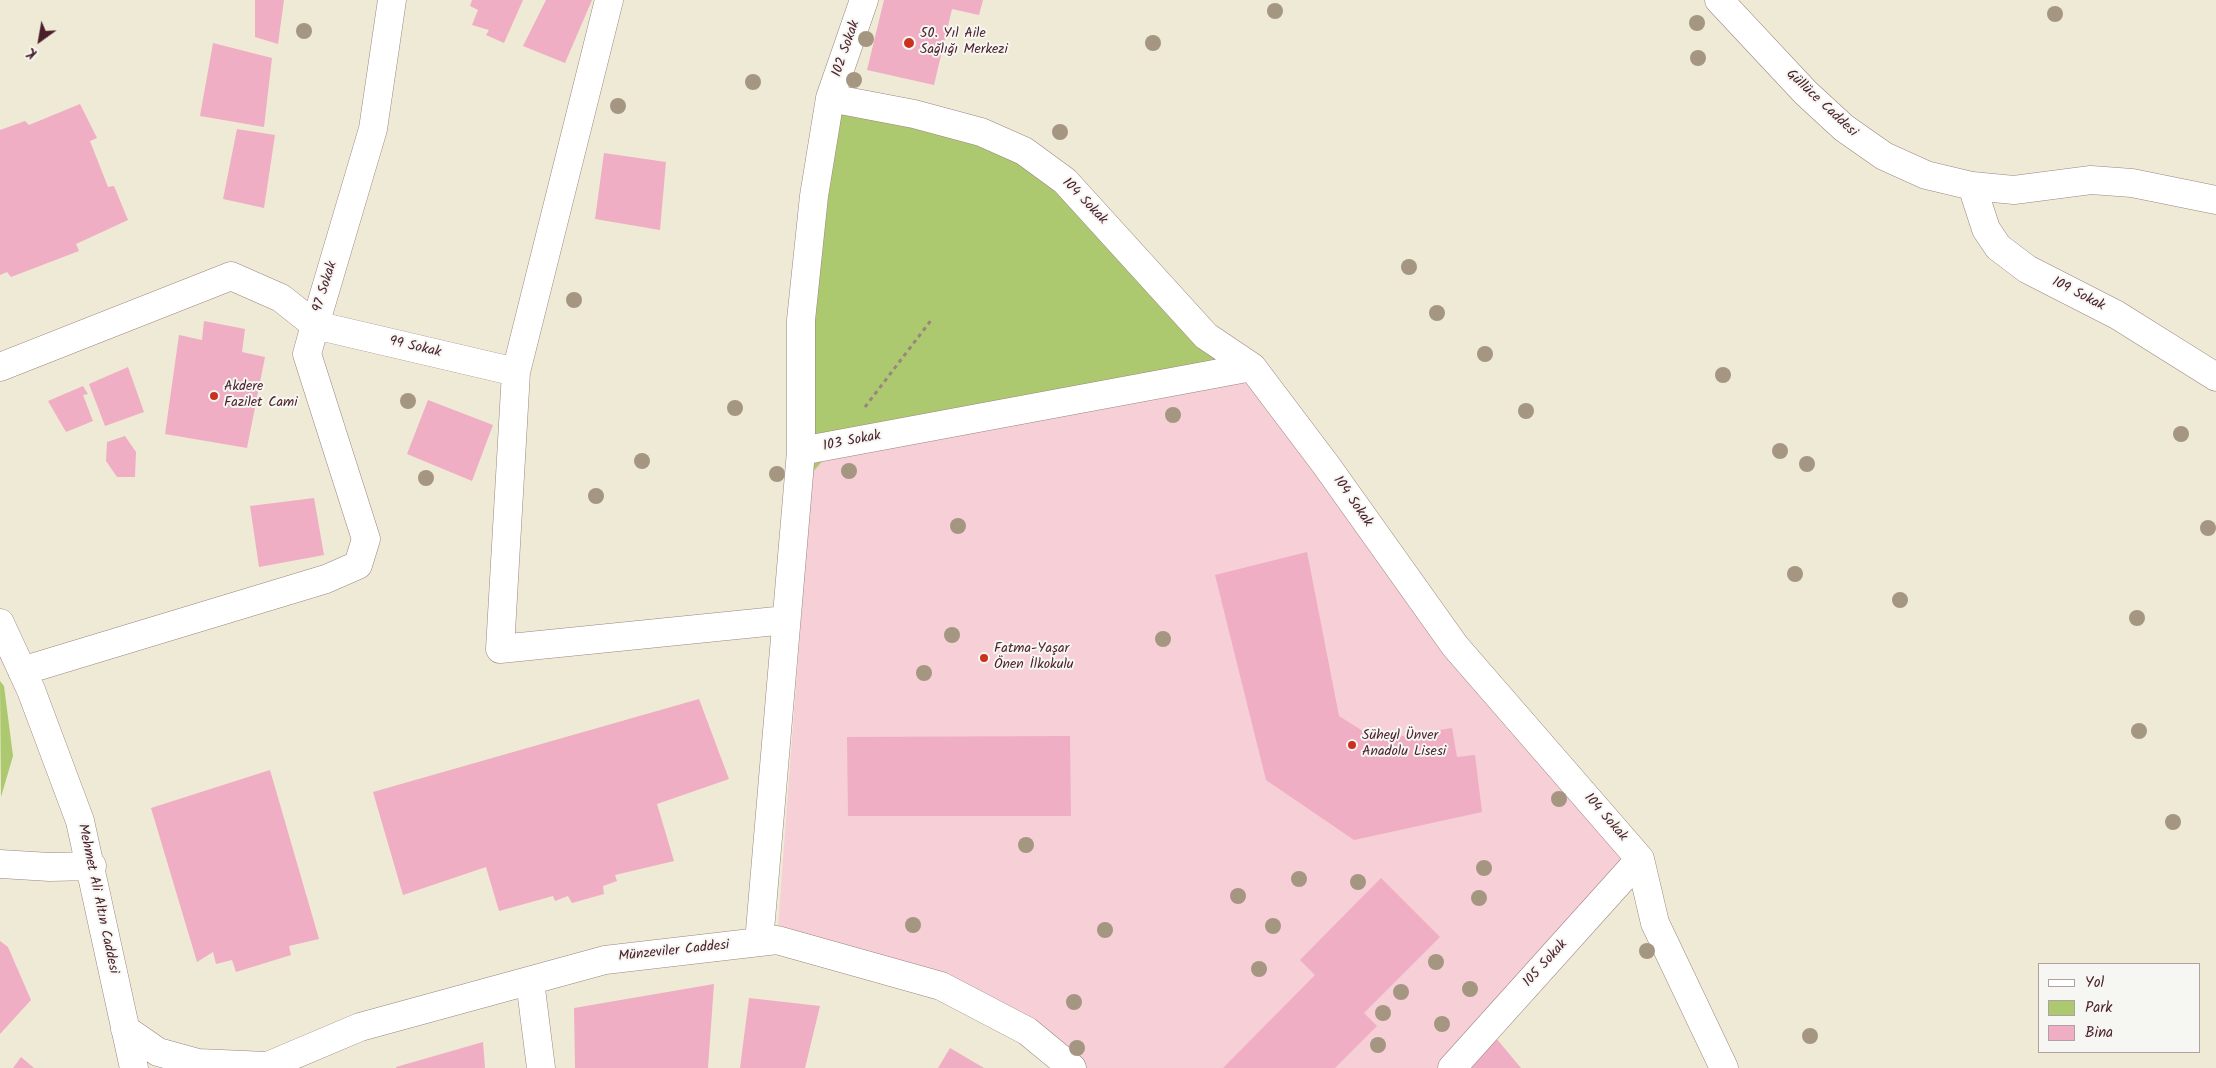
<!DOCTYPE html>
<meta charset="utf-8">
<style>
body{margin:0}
#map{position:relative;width:2216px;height:1068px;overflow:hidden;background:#efead5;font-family:Kalam,sans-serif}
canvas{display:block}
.legend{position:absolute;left:2038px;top:963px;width:162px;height:90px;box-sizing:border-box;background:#f6f6f2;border:1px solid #b1a0a2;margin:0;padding:6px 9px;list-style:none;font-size:15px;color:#4a1f2b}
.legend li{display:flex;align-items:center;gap:10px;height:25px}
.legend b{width:25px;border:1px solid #b1a0a2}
.north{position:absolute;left:15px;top:15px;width:50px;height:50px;-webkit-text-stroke:4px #f6f6f2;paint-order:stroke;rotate:212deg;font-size:14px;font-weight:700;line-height:20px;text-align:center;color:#4a1f2b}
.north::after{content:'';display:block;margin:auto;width:18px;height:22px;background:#4a1f2b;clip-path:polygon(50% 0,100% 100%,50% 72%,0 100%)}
</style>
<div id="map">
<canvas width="2216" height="1068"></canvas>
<ul class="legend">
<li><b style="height:6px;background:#fff"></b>Yol</li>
<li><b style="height:14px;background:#adc96f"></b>Park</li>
<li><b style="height:14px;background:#efaec3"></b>Bina</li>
</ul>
<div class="north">K</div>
</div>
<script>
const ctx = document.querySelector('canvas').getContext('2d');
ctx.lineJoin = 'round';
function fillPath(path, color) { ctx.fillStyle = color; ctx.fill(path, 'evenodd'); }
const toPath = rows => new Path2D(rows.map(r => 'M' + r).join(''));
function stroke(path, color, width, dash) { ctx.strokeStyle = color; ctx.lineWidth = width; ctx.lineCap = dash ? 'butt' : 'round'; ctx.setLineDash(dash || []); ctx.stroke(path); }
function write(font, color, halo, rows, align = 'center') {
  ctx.font = font + ' Kalam,sans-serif'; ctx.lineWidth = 4; ctx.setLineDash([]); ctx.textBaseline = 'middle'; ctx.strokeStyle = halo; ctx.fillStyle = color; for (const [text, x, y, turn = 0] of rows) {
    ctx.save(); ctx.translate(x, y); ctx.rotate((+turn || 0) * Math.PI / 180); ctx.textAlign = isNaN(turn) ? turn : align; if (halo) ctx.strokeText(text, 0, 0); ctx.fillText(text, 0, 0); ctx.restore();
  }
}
fillPath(toPath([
 [1252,367,1640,859,1470,1031,1439,1068,1072,1068,1027,1031,777,940,812,473,836,445]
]), '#f6cfd7');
fillPath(toPath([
 [830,98,1024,151,1234,375,826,457,812,473,801,320],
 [0,681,4,686,13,756,1,797]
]), '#adc96f');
fillPath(toPath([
 [255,0,284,0,278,44,255,37],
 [472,0,523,0,504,43,486,35,489,30,472,25,478,10,470,6],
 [546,0,592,0,565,63,523,46],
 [884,0,983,0,979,15,952,9,934,85,867,70],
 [213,43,272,58,264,127,200,116],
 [80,104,97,138,90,141,108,187,114,186,128,220,76,244,79,251,11,277,7,272,0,275,0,130,25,121,29,125],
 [237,129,275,135,264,208,223,199],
 [604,153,666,162,660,230,595,219],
 [204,321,245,329,242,352,265,357,247,448,165,434,179,335,202,340],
 [128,367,144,412,105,426,89,384],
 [83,386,88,394,83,395,93,421,66,432,48,401],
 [428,400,493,425,472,481,407,454],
 [125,436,136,452,135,477,117,477,106,461,107,442],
 [314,498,324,555,259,567,250,506],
 [1307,552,1339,716,1377,740,1452,728,1457,757,1475,755,1482,812,1354,840,1266,780,1215,575],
 [699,699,729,779,657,804,674,861,615,875,617,881,603,886,604,894,572,903,568,896,555,901,553,896,499,911,486,867,403,895,373,792],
 [1070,736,1071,816,848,816,847,737],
 [270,770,319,939,289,946,291,955,236,972,232,960,216,964,213,952,197,962,151,808],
 [1381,878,1440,937,1364,1013,1377,1026,1335,1068,1223,1068,1315,975,1300,960],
 [0,941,8,947,31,1000,0,1034],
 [714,984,708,1068,575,1068,574,1008],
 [749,998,820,1006,805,1068,740,1068],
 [1496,1038,1521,1068,1464,1068],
 [483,1042,485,1068,396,1068,396,1067],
 [950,1048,984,1068,938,1068],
 [21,1057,34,1068,13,1068]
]), '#efaec3');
const minor = toPath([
 [609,0,516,372,500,649,786,620],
 [864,0,830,98,814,196,801,320,801,451,1252,367],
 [1719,0,1806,93,1844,128,1884,156,1926,175,1972,186,2014,190,2091,180,2132,183,2216,200],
 [830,98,914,114,981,132,1024,151,1065,181,1206,336,1252,367,1326,465,1455,646,1640,859,1655,923,1724,1068],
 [1972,186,1986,229,1998,247,2027,269,2117,315,2216,377],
 [0,367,231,276,281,298,315,325,373,129,392,0],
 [0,623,31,690,80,821,134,1068],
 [22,671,326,579,358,565,366,539,307,354,315,325,516,372],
 [0,864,50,867,92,866],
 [759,942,801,451],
 [530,981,541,1068],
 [125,1029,158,1052,198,1063,267,1066],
 [263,1068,360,1027,605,960,777,940,941,986,1027,1031,1072,1068],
 [1452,1068,1640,859]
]);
stroke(minor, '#9c8480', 29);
stroke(toPath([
 [865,407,932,319]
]), '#9c8480', 3, [4, 4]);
stroke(minor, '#fff', 28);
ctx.fillStyle = '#a59682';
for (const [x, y] of [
 [1275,11],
 [2055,14],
 [1697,23],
 [304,31],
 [866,39],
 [1153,43],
 [1698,58],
 [854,80],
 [753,82],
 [618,106],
 [1060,132],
 [1409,267],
 [574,300],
 [1437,313],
 [1485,354],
 [1723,375],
 [408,401],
 [735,408],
 [1526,411],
 [1173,415],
 [2181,434],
 [1780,451],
 [642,461],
 [1807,464],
 [849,471],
 [777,474],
 [426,478],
 [596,496],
 [958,526],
 [2208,528],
 [1795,574],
 [1900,600],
 [2137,618],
 [952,635],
 [1163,639],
 [924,673],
 [2139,731],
 [1559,799],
 [2173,822],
 [1026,845],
 [1484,868],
 [1299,879],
 [1358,882],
 [1238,896],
 [1479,898],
 [913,925],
 [1273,926],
 [1105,930],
 [1647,951],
 [1436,962],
 [1259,969],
 [1470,989],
 [1401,992],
 [1074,1002],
 [1383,1013],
 [1442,1024],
 [1810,1036],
 [1378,1045],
 [1077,1048]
]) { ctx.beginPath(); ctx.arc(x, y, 8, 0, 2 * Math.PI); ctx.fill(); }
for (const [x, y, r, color] of [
 [909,43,6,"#c8321e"],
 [214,396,5,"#c8321e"],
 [984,658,5,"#c8321e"],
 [1352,745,5,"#c8321e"]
]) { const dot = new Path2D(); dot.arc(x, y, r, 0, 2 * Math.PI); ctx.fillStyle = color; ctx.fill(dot); stroke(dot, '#f6f6f2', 2); }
write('14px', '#4a1f2b', '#f6f6f2', [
 ["50. Yıl Aile",920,35],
 ["Sağlığı Merkezi",920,51],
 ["Akdere",224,388],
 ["Fazilet Cami",224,404],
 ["Fatma-Yaşar",994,650],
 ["Önen İlkokulu",994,666],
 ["Süheyl Ünver",1362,737],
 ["Anadolu Lisesi",1362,753]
], 'left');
write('14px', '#4a1f2b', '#f6f6f2', [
 ["102 Sokak",847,49,-71],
 ["Güllüce Caddesi",1821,104,43],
 ["104 Sokak",1084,202,46],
 ["97 Sokak",326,287,-73],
 ["109 Sokak",2078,295,27],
 ["99 Sokak",415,348,13],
 ["103 Sokak",852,442,-11],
 ["104 Sokak",1352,502,55],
 ["104 Sokak",1605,818,49],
 ["Mehmet Ali Altın Caddesi",97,899,78],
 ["Münzeviler Caddesi",674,952,-6],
 ["105 Sokak",1546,964,-48]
]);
</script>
